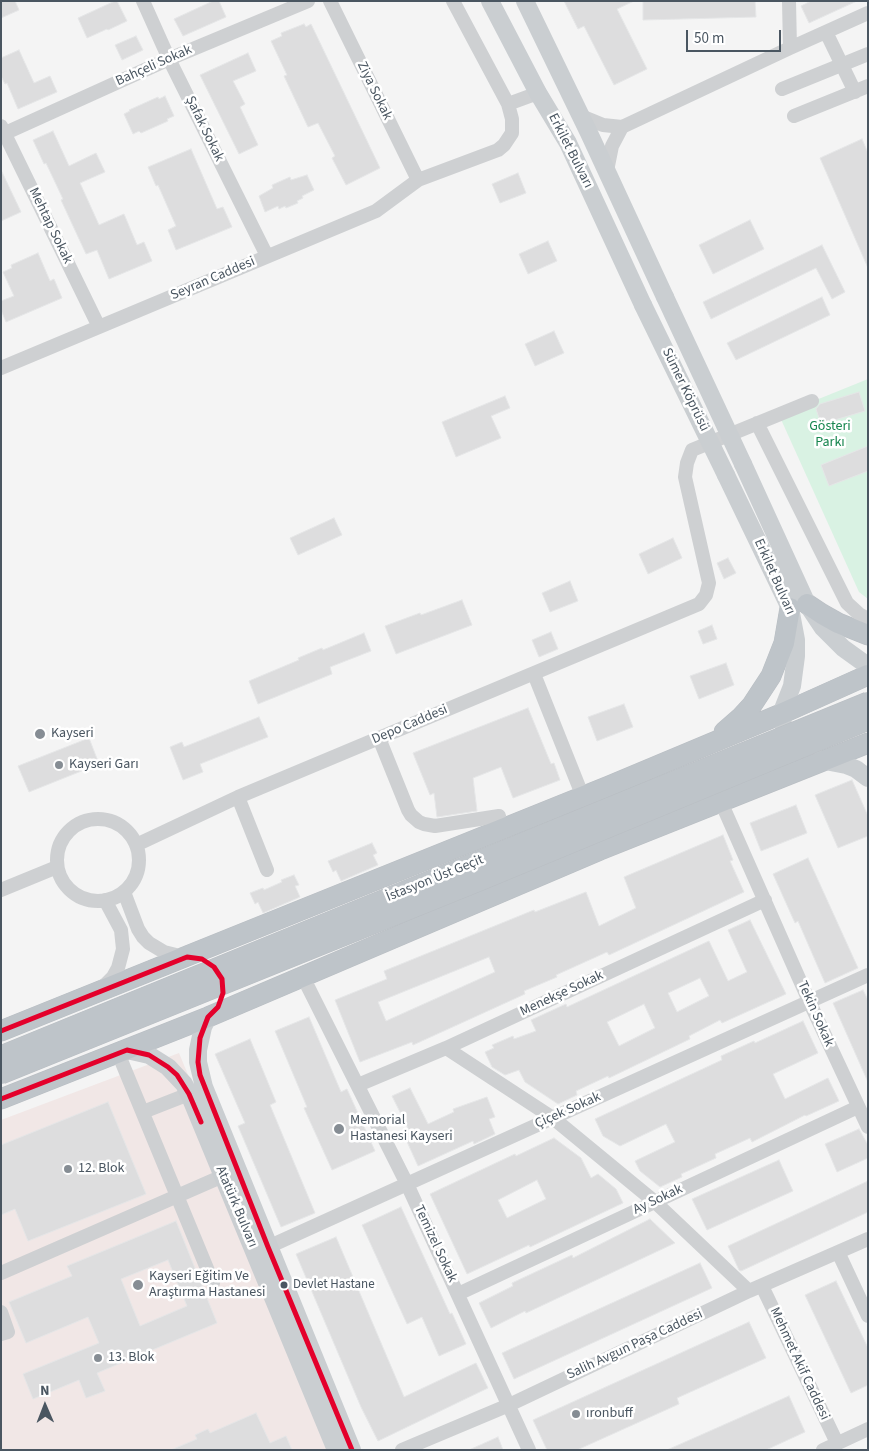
<!DOCTYPE html>
<meta charset="utf-8">
<style>
body{margin:0}
#map{position:relative;width:869px;height:1451px;overflow:hidden;background:#f4f4f4;font-family:"Source Sans 3",sans-serif}
canvas{display:block}
.frame{position:absolute;inset:0;border:2px solid #4a5661;pointer-events:none}
.north{position:absolute;left:20px;top:1381px;width:50px;height:50px;-webkit-text-stroke:4px #fff;paint-order:stroke;rotate:359deg;font-size:14px;font-weight:700;line-height:20px;text-align:center;color:#4a5661}
.north::after{content:'';display:block;margin:auto;width:18px;height:22px;background:#4a5661;clip-path:polygon(50% 0,100% 100%,50% 72%,0 100%)}
.scale{position:absolute;left:686px;top:30px;width:95px;height:22px;box-sizing:border-box;border:2px solid #4a5661;border-top:0;padding-left:6px;font-size:15px;line-height:18px;white-space:nowrap;color:#4a5661;-webkit-text-stroke:4px #fff;paint-order:stroke}
</style>
<div id="map">
<canvas width="869" height="1451"></canvas>
<div class="frame"></div>
<div class="north">N</div>
<div class="scale">50 m</div>
</div>
<script>
const ctx = document.querySelector('canvas').getContext('2d');
ctx.lineJoin = 'round';
function fillPath(path, color) { ctx.fillStyle = color; ctx.fill(path, 'evenodd'); }
const toPath = rows => new Path2D(rows.map(r => 'M' + r).join(''));
function stroke(path, color, width, dash) { ctx.strokeStyle = color; ctx.lineWidth = width; ctx.lineCap = dash ? 'butt' : 'round'; ctx.setLineDash(dash || []); ctx.stroke(path); }
function write(font, color, halo, rows, align = 'center') {
  ctx.font = font + ' "Source Sans 3",sans-serif'; ctx.lineWidth = 5; ctx.setLineDash([]); ctx.textBaseline = 'middle'; ctx.strokeStyle = halo; ctx.fillStyle = color; for (const [text, x, y, turn = 0] of rows) {
    ctx.save(); ctx.translate(x, y); ctx.rotate((+turn || 0) * Math.PI / 180); ctx.textAlign = isNaN(turn) ? turn : align; if (halo) ctx.strokeText(text, 0, 0); ctx.fillText(text, 0, 0); ctx.restore();
  }
}
fillPath(toPath([
 [179,1053,344,1450,1,1450,1,1120]
]), '#f1e7e6');
fillPath(toPath([
 [868,379,868,599,859,592,779,415]
]), '#d9f2e3');
const building = toPath([
 [1,1,15,1,19,10,1,18,1,1],
 [115,1,117,1,127,21,108,30,107,29,87,38,78,18,115,1],
 [213,1,219,1,226,17,183,36,174,19,213,1],
 [564,1,634,1,617,9,647,69,614,85,584,26,578,29,564,1],
 [643,1,755,1,756,17,643,20,643,1],
 [811,1,857,1,809,23,801,6,811,1],
 [304,24,306,27,311,24,380,168,346,185,332,158,335,156,318,123,308,127,284,76,287,75,271,41,282,36,281,33,304,24],
 [136,36,143,50,122,60,115,45,136,36],
 [19,50,34,83,50,76,57,92,18,109,7,83,5,84,1,76,1,58,19,50],
 [248,53,256,71,233,81,245,104,240,107,258,145,239,154,200,75,248,53],
 [165,96,174,116,167,119,168,121,141,133,139,131,133,134,124,114,130,111,129,110,158,97,159,99,165,96],
 [53,131,69,166,96,153,105,172,80,183,99,225,124,214,137,245,144,242,152,261,109,279,97,250,86,254,61,200,63,199,46,163,44,164,33,140,53,131],
 [862,139,868,153,868,268,820,158,862,139],
 [191,149,217,209,223,207,232,227,176,250,168,230,176,226,158,185,156,186,148,167,191,149],
 [1,170,21,212,1,221,1,170],
 [518,173,526,193,500,203,492,184,518,173],
 [307,175,314,190,302,196,303,198,297,201,298,203,286,208,285,206,279,209,278,206,265,212,259,196,273,188,272,185,290,177,291,180,307,175],
 [750,220,764,249,713,274,699,245,750,220],
 [548,241,557,261,528,274,519,254,548,241],
 [822,245,845,292,832,299,816,268,711,319,703,302,822,245],
 [38,253,50,281,54,279,62,298,6,322,1,310,1,301,14,296,3,272,12,268,11,265,38,253],
 [822,297,830,315,736,360,727,343,822,297],
 [554,331,564,353,535,366,525,344,554,331],
 [859,392,865,411,821,424,816,409,820,404,859,392],
 [505,396,510,408,491,416,501,438,456,457,442,422,505,396],
 [868,446,868,471,829,486,821,465,868,446],
 [334,518,342,535,298,555,290,538,334,518],
 [673,538,682,558,648,574,639,554,673,538],
 [728,558,736,573,724,579,717,563,728,558],
 [570,581,578,601,550,612,542,593,570,581],
 [462,600,472,625,396,654,385,626,420,613,421,615,462,600],
 [712,625,717,639,703,644,698,631,712,625],
 [551,632,558,649,539,657,532,640,551,632],
 [364,633,371,651,330,667,332,674,258,704,249,681,299,660,298,658,322,648,323,650,364,633],
 [726,663,734,685,699,699,690,676,726,663],
 [624,704,633,727,597,741,588,717,624,704],
 [528,708,551,764,554,763,560,780,513,798,501,767,473,778,477,811,437,817,434,793,430,795,413,753,528,708],
 [259,717,268,737,200,764,203,772,183,780,170,747,182,742,184,747,259,717],
 [89,738,99,764,29,792,18,766,89,738],
 [852,780,868,816,868,836,838,848,815,795,852,780],
 [796,805,807,833,761,851,750,823,796,805],
 [723,835,733,860,730,861,744,892,609,955,607,952,556,975,557,977,524,991,525,994,413,1045,412,1042,360,1062,335,1000,387,979,384,971,534,910,535,912,586,892,599,926,636,908,624,877,723,835],
 [489,957,495,972,386,1021,378,1002,489,957],
 [372,843,377,853,373,855,378,865,341,881,336,870,333,872,328,861,372,843],
 [808,858,858,968,825,983,798,921,795,923,773,874,808,858],
 [294,875,299,885,295,886,300,897,263,913,258,902,255,904,250,893,263,888,264,890,282,882,281,880,294,875],
 [750,920,786,994,722,1023,720,1020,689,1036,690,1039,609,1078,608,1076,576,1091,577,1095,558,1104,525,1082,519,1070,505,1075,492,1067,485,1052,494,1048,492,1045,513,1036,514,1039,536,1031,531,1020,566,1004,567,1007,709,941,728,981,747,972,728,930,750,920],
 [700,978,709,996,677,1012,668,993,700,978],
 [644,1004,655,1028,619,1046,607,1022,644,1004],
 [863,990,868,1000,868,1082,833,1003,863,990],
 [309,1017,341,1092,347,1089,375,1151,332,1170,304,1108,307,1107,275,1031,309,1017],
 [803,1021,818,1053,773,1074,785,1099,828,1078,839,1101,806,1116,805,1115,752,1142,750,1138,715,1154,716,1158,681,1174,682,1177,660,1187,640,1171,635,1161,675,1142,666,1124,620,1146,603,1136,595,1119,722,1060,721,1056,754,1041,755,1043,803,1021],
 [250,1039,276,1102,270,1105,315,1213,281,1227,238,1126,245,1123,215,1054,250,1039],
 [410,1088,428,1124,454,1112,453,1109,487,1097,495,1117,489,1119,495,1134,474,1144,473,1141,418,1166,404,1135,410,1132,392,1096,410,1088],
 [108,1102,146,1194,28,1241,15,1209,1,1215,1,1145,108,1102],
 [859,1129,868,1145,868,1158,837,1172,825,1144,859,1129],
 [554,1138,581,1158,591,1178,598,1174,616,1189,623,1203,530,1247,529,1245,467,1274,430,1194,515,1154,516,1156,554,1138],
 [537,1180,546,1199,507,1218,498,1200,537,1180],
 [779,1160,793,1191,707,1230,692,1199,779,1160],
 [868,1181,868,1212,741,1271,739,1270,728,1246,868,1181],
 [401,1207,450,1314,452,1313,466,1344,439,1356,422,1317,407,1324,362,1225,401,1207],
 [650,1219,675,1243,526,1313,525,1311,491,1328,479,1303,513,1286,512,1283,572,1255,573,1258,650,1219],
 [176,1221,217,1323,97,1373,105,1391,86,1398,79,1380,33,1399,23,1374,99,1343,88,1317,26,1343,9,1302,72,1276,67,1266,176,1221],
 [168,1260,187,1306,140,1326,121,1279,168,1260],
 [336,1237,404,1397,476,1363,488,1388,378,1441,361,1407,296,1254,336,1237],
 [700,1263,712,1288,514,1379,502,1353,700,1263],
 [836,1281,868,1348,868,1385,851,1393,805,1295,836,1281],
 [749,1322,766,1358,677,1398,679,1404,577,1450,547,1450,533,1420,749,1322],
 [789,1396,805,1432,766,1450,667,1450,789,1396],
 [256,1413,270,1443,286,1436,292,1450,171,1450,197,1439,195,1435,208,1429,210,1433,256,1413],
 [498,1437,503,1450,469,1450,498,1437]
]);
fillPath(building, '#ddddde');
stroke(building, '#e5e6e7', 1);
const highway = toPath([
 [807,604,822,614,838,623,868,635],
 [724,732,740,718,752,705,771,676,784,643,790,608],
 [1,1031,609,786,781,714,868,675],
 [1,1099,208,1017,600,850,868,743]
]);
stroke(highway, '#b9bec3', 21);
stroke(toPath([
 [143,1,169,59,267,256],
 [330,1,418,180],
 [453,1,508,104],
 [789,1,790,48],
 [826,32,855,92],
 [782,89,868,54],
 [581,116,603,125,622,127,790,48,868,13],
 [794,116,868,86],
 [1,126,99,327],
 [1,135,169,59,308,1],
 [607,171,612,146,622,127],
 [1,368,376,211,418,180,498,150,504,145,512,133,512,119,508,104,538,93],
 [757,423,847,603,859,614,868,619],
 [534,674,583,797],
 [379,738,408,810,411,815,419,822,424,824,435,826,499,816],
 [238,797,267,870],
 [721,802,809,1001,868,1127],
 '57 860a41 41 0 1 1 82 0a41 41 0 1 1-82 0Z',
 [136,845,238,797,699,604,706,595,709,583,685,477,687,463,692,450,812,401],
 [1,890,57,867],
 [124,892,138,929,143,937,149,943,164,952,184,957],
 [303,977,407,1184,529,1450],
 [101,989,113,977,118,968,123,949,121,930,105,900],
 [446,1048,553,1118,655,1202,749,1291],
 [118,1053,213,1283],
 [358,1085,446,1048,765,900],
 [143,1112,189,1094],
 [268,1247,868,975],
 [838,1252,868,1316],
 [1,1273,223,1176],
 [762,1286,837,1443],
 [458,1294,858,1107],
 [1,1312,8,1332,1,1334],
 [402,1450,509,1405,749,1291,868,1239],
 [823,1450,868,1429]
]), '#ced0d2', 14);
stroke(toPath([
 [490,1,538,93,568,143,643,305],
 [525,1,589,133,665,297],
 [743,464,807,604,823,628,843,648,868,666],
 [726,475,790,608,796,640,796,656,792,686,781,714,782,721,787,736,795,746],
 [820,760,846,765,856,769,868,778],
 [208,1017,203,1027,198,1050,198,1062,204,1087,352,1450],
 [127,1050,149,1055,168,1067,184,1084,189,1094,336,1450]
]), '#caced1', 18);
stroke(highway, '#bec4c9', 20);
const highwayBridge = toPath([
 [1,1056,868,702],
 [1,1074,479,881,868,720]
]);
stroke(highwayBridge, '#b9bec3', 21, []);
stroke(toPath([
 [665,297,743,464],
 [643,305,726,475]
]), '#caced1', 18);
stroke(highwayBridge, '#bec4c9', 20);
stroke(toPath([
 [1,1031,187,957,202,959,214,967,222,979,223,993,218,1007,208,1017,200,1038,198,1062,200,1075,268,1247,352,1450],
 [1,1099,127,1050,149,1055,168,1067,177,1075,189,1094,201,1122]
]), '#e4002b', 5);
for (const [x, y, r, color] of [
 [40,734,6,"#868d94"],
 [59,765,5,"#868d94"],
 [339,1129,6,"#868d94"],
 [68,1169,5,"#868d94"],
 [138,1285,6,"#868d94"],
 [284,1285,4.5,"#4a5661"],
 [98,1358,5,"#868d94"],
 [576,1414,5,"#868d94"]
]) { const dot = new Path2D(); dot.arc(x, y, r, 0, 2 * Math.PI); ctx.fillStyle = color; ctx.fill(dot); stroke(dot, '#fff', 2); }
write('13px', '#4a5661', '#fff', [
 ["Devlet Hastane",293,1285]
], 'left');
write('14px', '#4a5661', '#fff', [
 ["Bahçeli Sokak",154,66,-24],
 ["Ziya Sokak",374,91,64],
 ["Şafak Sokak",204,129,64],
 ["Erkilet Bulvarı",570,151,63],
 ["Mehtap Sokak",50,226,64],
 ["Seyran Caddesi",213,279,-23],
 ["Sümer Köprüsü",685,390,64],
 ["Erkilet Bulvarı",774,577,66],
 ["Depo Caddesi",410,725,-23],
 ["İstasyon Üst Geçit",435,879,-22],
 ["Menekşe Sokak",562,994,-25],
 ["Tekin Sokak",815,1014,66],
 ["Çiçek Sokak",568,1111,-24],
 ["Ay Sokak",658,1200,-25],
 ["Atatürk Bulvarı",236,1207,67],
 ["Temizel Sokak",435,1244,65],
 ["Salih Avgun Paşa Caddesi",635,1345,-25],
 ["Mehmet Akif Caddesi",799,1364,65]
]);
write('14px', '#17864f', '#fff', [
 ["Gösteri",830,427],
 ["Parkı",830,443]
]);
write('14px', '#4a5661', '#fff', [
 ["Kayseri",51,734],
 ["Kayseri Garı",69,765],
 ["Memorial",350,1121],
 ["Hastanesi Kayseri",350,1137],
 ["12. Blok",78,1169],
 ["Kayseri Eğitim Ve",149,1277],
 ["Araştırma Hastanesi",149,1293],
 ["13. Blok",108,1358],
 ["ıronbuff",586,1414]
], 'left');
</script>
